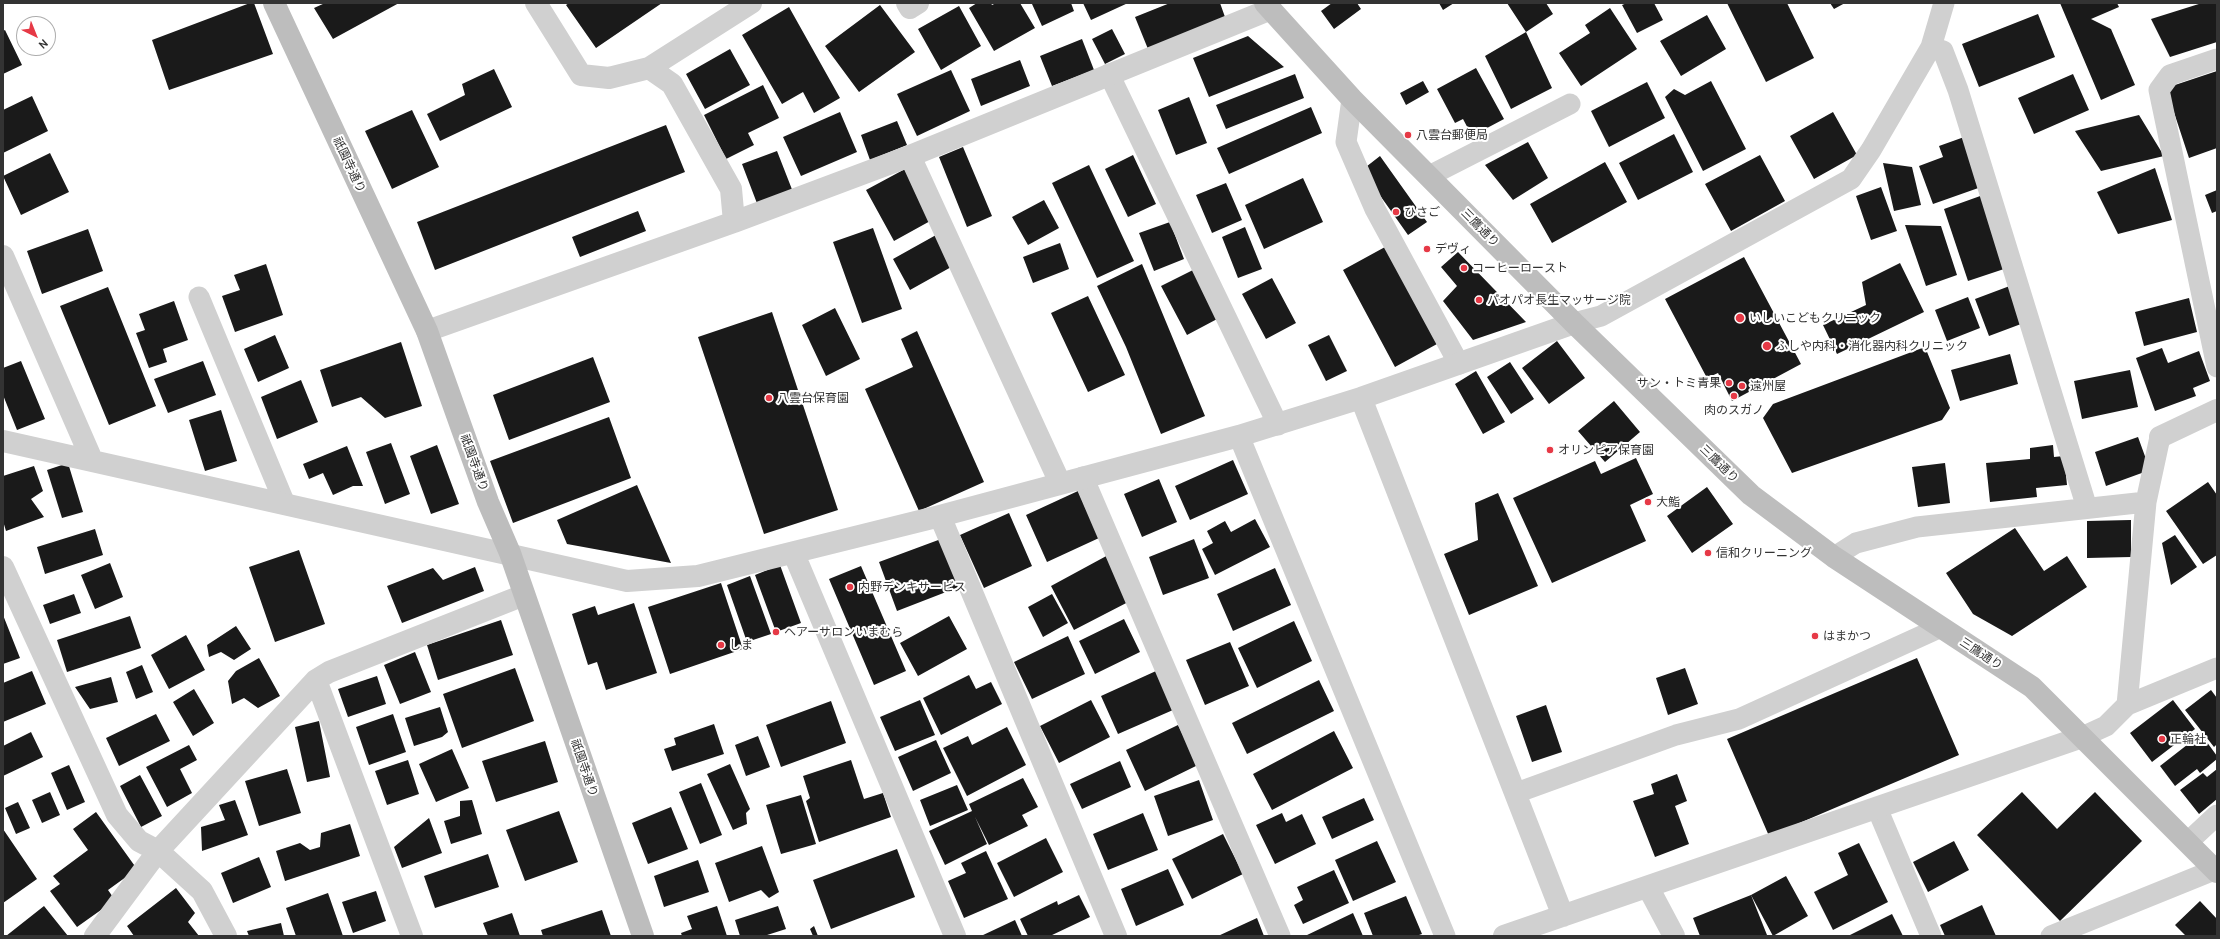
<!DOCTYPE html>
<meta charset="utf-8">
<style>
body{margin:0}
#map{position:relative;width:2220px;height:939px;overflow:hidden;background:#fff;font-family:Cabin,sans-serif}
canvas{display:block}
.frame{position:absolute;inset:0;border:4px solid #333;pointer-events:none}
.north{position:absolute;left:16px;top:16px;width:40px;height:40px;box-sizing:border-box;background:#fff;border:1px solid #adadad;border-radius:50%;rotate:137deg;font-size:11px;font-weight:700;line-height:16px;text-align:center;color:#333}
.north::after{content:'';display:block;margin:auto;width:14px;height:18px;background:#e63946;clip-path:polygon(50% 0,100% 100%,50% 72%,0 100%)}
</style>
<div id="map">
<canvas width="2220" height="939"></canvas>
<div class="frame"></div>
<div class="north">N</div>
</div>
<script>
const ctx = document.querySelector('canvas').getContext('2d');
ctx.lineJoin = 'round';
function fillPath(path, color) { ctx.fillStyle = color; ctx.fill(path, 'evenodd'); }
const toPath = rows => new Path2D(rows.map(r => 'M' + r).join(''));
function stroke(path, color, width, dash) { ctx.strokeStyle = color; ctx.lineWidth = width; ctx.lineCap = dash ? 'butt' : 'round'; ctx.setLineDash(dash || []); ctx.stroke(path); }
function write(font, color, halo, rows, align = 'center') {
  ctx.font = font + ' Cabin,"Noto Sans JP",sans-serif'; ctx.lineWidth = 4; ctx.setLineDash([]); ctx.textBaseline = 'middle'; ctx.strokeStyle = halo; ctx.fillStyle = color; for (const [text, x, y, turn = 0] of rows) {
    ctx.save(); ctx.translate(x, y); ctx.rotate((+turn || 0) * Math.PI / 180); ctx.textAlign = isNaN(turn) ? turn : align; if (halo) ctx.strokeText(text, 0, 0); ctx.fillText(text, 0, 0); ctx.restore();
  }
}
fillPath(toPath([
 [250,3,254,3,273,54,169,90,152,40],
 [325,3,399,3,333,39,314,8],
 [569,3,662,3,596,48,566,5],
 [977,3,991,3,992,5,996,3,1020,3,1035,28,994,51,969,8],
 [1035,3,1071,3,1074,11,1042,26,1032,4],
 [1083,3,1128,3,1091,20],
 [1170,3,1220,3,1225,17,1148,49,1135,17],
 [1332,3,1357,3,1361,9,1334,29,1321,11],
 [1439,3,1454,3,1443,10],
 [1507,3,1546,3,1553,14,1526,32],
 [1627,3,1654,3,1663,20,1637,33,1622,5],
 [1727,3,1787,3,1814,58,1766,82],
 [1830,3,1845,3,1834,9],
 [2060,3,2117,3,2119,7,2091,19,2111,29,2135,85,2101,100],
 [2202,3,2217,3,2217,42,2170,57,2151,19],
 [880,5,915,52,859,92,825,46],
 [959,6,981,46,941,70,918,29],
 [789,7,840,98,814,113,803,92,782,104,742,35],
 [1610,8,1637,49,1581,86,1559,53,1590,33,1585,25],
 [2038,14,2055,57,1979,87,1962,44],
 [1707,15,1726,49,1681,76,1660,41],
 [1112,29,1125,54,1105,64,1092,39],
 [5,30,22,65,3,74,3,31],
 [1526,32,1552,88,1511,109,1485,56],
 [1248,36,1284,67,1209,97,1193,58],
 [1082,39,1094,70,1052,86,1040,56],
 [730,49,750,85,705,109,686,74],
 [1020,60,1030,86,981,106,971,79],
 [1476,68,1504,119,1472,136,1463,119,1455,123,1437,89],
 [494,69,512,107,440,141,427,114,465,95,462,84],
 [951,70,970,111,917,136,897,94],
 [2217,71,2217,148,2189,158,2166,88],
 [1295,74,1304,98,1226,129,1216,105],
 [2073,74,2089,110,2034,134,2018,98],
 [1423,81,1429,92,1406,105,1400,93],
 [1711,81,1746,149,1703,171,1665,97,1674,89,1685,95],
 [1647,82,1665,118,1609,147,1591,111],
 [763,85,779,118,748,133,754,145,726,159,704,115],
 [32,96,48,131,3,153,3,110],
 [1189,97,1207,143,1176,155,1158,110],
 [1311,107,1322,133,1229,174,1217,148],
 [412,110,439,167,392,189,365,131],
 [840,112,857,152,801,176,783,137],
 [1833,112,1857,155,1814,179,1790,136],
 [2139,115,2164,156,2101,171,2075,131],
 [897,121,907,145,870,160,861,135],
 [666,125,685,172,435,270,417,222],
 [1674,134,1693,172,1638,200,1619,163],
 [1967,136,1984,186,1933,204,1919,166,1943,157,1939,146],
 [1528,142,1548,178,1513,200,1485,165],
 [963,147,992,216,967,227,939,157],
 [777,151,793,192,758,206,742,164],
 [50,153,69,192,21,215,3,176],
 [1133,155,1156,204,1128,217,1105,169],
 [1760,155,1785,201,1731,231,1705,184],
 [1380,156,1427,222,1408,235,1362,170],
 [1605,162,1627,202,1552,243,1530,204],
 [1883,163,1912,167,1921,205,1894,211],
 [1089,165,1134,261,1097,278,1052,183],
 [2155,168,2172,220,2118,234,2097,192],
 [905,169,932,220,894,241,866,190],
 [1303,178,1323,222,1264,249,1245,205],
 [1226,183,1242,220,1212,233,1196,195],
 [1881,187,1897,231,1871,240,1856,196],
 [2217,190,2217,211,2212,213,2205,195],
 [1983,195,2007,268,1968,281,1944,209],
 [1044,200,1059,228,1028,245,1012,217],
 [638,211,646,231,580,257,572,237],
 [1170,222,1184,259,1154,271,1139,233],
 [1905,225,1941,226,1957,275,1926,286],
 [1245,227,1262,269,1238,278,1222,237],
 [873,228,902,309,862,323,833,242],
 [88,229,103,271,42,294,27,251],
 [936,235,953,266,910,290,893,259],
 [1060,243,1069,269,1033,283,1023,257],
 [1385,247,1437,344,1395,367,1343,270],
 [1458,252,1526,322,1473,340,1443,301,1457,286,1441,267],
 [1744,257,1801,364,1732,401,1718,373,1707,378,1665,299],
 [1900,263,1924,312,1837,354,1823,325,1866,305,1862,282],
 [266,264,283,315,235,332,222,296,240,290,234,275],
 [1142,264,1205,416,1161,434,1126,347,1097,286],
 [1193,270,1219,318,1187,335,1161,286],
 [1272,278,1296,323,1266,339,1242,294],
 [2015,284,2029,321,1989,336,1975,299],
 [108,287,156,406,109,425,60,306],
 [1088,296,1125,375,1088,392,1051,313],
 [1968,297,1980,328,1947,341,1935,310],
 [2189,298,2197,332,2144,346,2135,312],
 [174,301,188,340,163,349,167,362,149,368,136,333,145,330,139,314],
 [835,308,860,359,826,376,802,325],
 [772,312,838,510,764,534,698,337],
 [917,331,984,482,919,511,865,389,913,367,901,339],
 [275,335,289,368,258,382,244,349],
 [1329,335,1347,371,1326,381,1308,345],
 [1557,341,1585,378,1549,404,1522,368],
 [401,342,422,406,385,418,361,397,332,407,320,370],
 [1925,347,1950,408,1942,420,1792,473,1763,418,1773,404],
 [2162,348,2168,363,2199,351,2210,381,2193,388,2196,396,2155,411,2136,358],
 [2010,354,2018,384,1960,401,1951,370],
 [593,357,610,402,509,440,493,395],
 [21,361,45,419,17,430,3,395,3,368],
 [203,361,216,395,168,413,154,379],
 [1510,362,1534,399,1511,414,1487,377],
 [2130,370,2138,407,2082,419,2074,381],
 [1476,371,1505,422,1483,434,1455,384],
 [301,380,318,422,277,439,261,397],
 [1614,401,1640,432,1605,462,1578,431],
 [221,410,237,461,205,471,189,420],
 [609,417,631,478,513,523,490,461],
 [2138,437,2150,470,2106,486,2095,452],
 [391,443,410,494,385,504,366,452],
 [437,445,459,504,431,514,410,456],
 [2053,445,2054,457,2064,456,2067,485,2036,488,2037,497,1990,502,1986,463,2030,459,2030,448],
 [347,446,363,486,353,486,333,495,323,473,309,479,303,464],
 [1636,458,1653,494,1630,505,1646,541,1552,583,1513,498,1595,461,1601,474],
 [1233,460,1248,494,1190,520,1175,486],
 [68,463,83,512,62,518,47,470],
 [1945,463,1950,503,1918,507,1912,467],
 [34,466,43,491,31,499,44,517,6,531,3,521,3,476],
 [1159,479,1177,522,1142,537,1124,494],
 [2208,482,2217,495,2217,555,2203,564,2166,511],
 [637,485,671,563,567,544,557,520],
 [1707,487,1733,524,1692,553,1667,516],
 [1078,491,1099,538,1047,562,1026,515],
 [1498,493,1538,586,1469,615,1444,554,1478,540,1475,503],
 [1009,513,1032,566,984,588,960,535],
 [1255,519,1270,547,1215,575,1202,549,1213,543,1207,531,1225,521,1231,532],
 [2131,520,2131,557,2087,558,2087,521],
 [2015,528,2044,571,2067,556,2087,587,2012,636,1973,614,1946,573],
 [95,529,103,555,45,574,37,547],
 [2175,535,2197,567,2171,585,2162,543],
 [941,539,959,587,897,611,879,562],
 [1194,539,1209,578,1163,595,1149,557],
 [299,550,325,624,275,642,249,567],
 [1110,554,1134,599,1074,630,1051,586],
 [110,563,123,597,95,609,81,575],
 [780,565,801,623,776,632,755,575],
 [861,566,906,671,874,685,829,579],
 [475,567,484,591,402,623,387,586,433,568,443,580],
 [1275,568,1291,605,1233,631,1217,594],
 [750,576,771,634,747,642,727,585],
 [721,583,743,649,670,674,648,607],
 [74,594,81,613,50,624,43,605],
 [1052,594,1068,623,1043,637,1028,607],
 [634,603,657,673,606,690,597,662,588,665,572,614,595,606,598,615],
 [3,615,20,658,3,664],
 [130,616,141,648,67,672,57,640],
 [949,616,967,649,918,676,900,643],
 [1124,619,1140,652,1095,674,1079,641],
 [501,620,513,655,438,680,427,645],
 [1294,621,1312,661,1257,688,1238,648],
 [236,626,251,649,234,660,221,652,209,657,207,645],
 [186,635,205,670,169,689,151,655],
 [1068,636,1085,674,1032,699,1014,662],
 [1230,642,1249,686,1205,705,1186,660],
 [415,652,431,692,400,704,384,665],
 [259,658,280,696,258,708,244,698,232,704,228,681,236,671],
 [1917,658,1959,755,1769,836,1727,739],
 [142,665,153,692,136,699,126,672],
 [515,668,534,721,462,748,443,694],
 [1685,668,1698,704,1668,715,1656,678],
 [32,671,46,704,3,722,3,683],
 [1156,671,1173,710,1118,734,1101,696],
 [969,675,976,689,991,682,1002,704,941,735,923,698],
 [377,676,386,704,348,717,338,689],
 [111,677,118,702,90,709,75,687],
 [1319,680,1334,711,1247,754,1232,723],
 [194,689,214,723,193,736,173,702],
 [2211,690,2217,698,2217,744,2214,747,2185,710],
 [920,700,935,735,895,751,880,717],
 [1091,700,1110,737,1059,763,1040,726],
 [2173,700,2195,729,2152,762,2130,733],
 [831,701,846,743,781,767,766,725],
 [1546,705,1562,752,1532,762,1516,716],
 [440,707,448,732,442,737,414,746,405,718],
 [156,714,170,741,119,766,106,738],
 [393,714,406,752,369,765,356,727],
 [319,721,330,777,307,782,295,727],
 [714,724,724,754,672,771,664,749,676,745,674,738],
 [1178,725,1198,765,1145,791,1126,750],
 [1007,727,1026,765,967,796,943,748,968,736,972,745],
 [1334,731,1353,768,1272,810,1253,774],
 [31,732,43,757,3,776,3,746],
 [2201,734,2217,756,2217,759,2200,773,2197,769,2175,786,2160,766],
 [758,736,770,767,746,776,735,745],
 [936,740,951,773,913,791,898,757],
 [545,741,558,782,496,802,482,761],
 [189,745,197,760,180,769,192,793,167,807,146,767],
 [452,749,469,788,436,802,419,764],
 [408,760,419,794,387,805,375,771],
 [851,760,864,799,883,793,891,817,819,842,806,801,810,798,803,776],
 [1120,761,1131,787,1082,809,1070,784],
 [730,764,750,809,746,813,747,824,733,830,707,774],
 [69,765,85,802,67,810,51,773],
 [287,769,301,813,259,826,245,781],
 [2217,769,2217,799,2199,814,2180,790,2203,773,2207,777],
 [1677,774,1687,801,1675,806,1689,844,1655,857,1633,801,1654,794,1651,784],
 [140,775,162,816,141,827,120,786],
 [1023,778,1038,807,1022,815,1028,826,989,845,975,817,987,844,945,865,929,831,972,811,969,804],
 [1199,780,1213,820,1168,836,1154,796],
 [701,783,722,835,700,844,679,792],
 [957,785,968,810,930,826,920,800],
 [50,792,60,815,42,823,32,800],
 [2022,792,2057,829,2095,792,2142,841,2060,921,1977,835],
 [801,795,816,844,781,854,766,805],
 [1364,798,1374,820,1332,839,1322,817],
 [235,800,248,835,202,851,201,827,225,820,219,805],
 [472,800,482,834,451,844,444,821,460,816,460,801],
 [18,802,30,828,16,834,5,808],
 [671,807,688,849,648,864,632,823],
 [559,811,578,862,525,881,506,830],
 [96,812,137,869,108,890,115,900,77,927,50,891,60,884,53,876,88,850,73,829],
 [1143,813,1158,850,1108,870,1093,834],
 [1282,813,1286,822,1302,814,1316,844,1275,864,1256,825],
 [429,818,442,853,402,868,394,847],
 [350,824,360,856,285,881,276,851,300,843,310,850,320,847,321,833],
 [3,829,37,879,3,903],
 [1223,834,1243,874,1192,899,1172,859],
 [1046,838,1063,872,1014,897,997,863],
 [1377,841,1396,882,1353,901,1335,860],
 [1954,841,1969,870,1928,892,1913,862],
 [1859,843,1888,902,1833,930,1814,892,1848,875,1838,853],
 [762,846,779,892,769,898,761,890,729,902,715,863],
 [897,849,915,897,831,929,813,880],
 [986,851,1008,899,964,918,948,881,966,873,961,863],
 [488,854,499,887,435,908,424,876],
 [259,857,271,887,233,903,221,873],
 [698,860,709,892,664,907,654,876],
 [1168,869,1184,905,1136,926,1121,889],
 [1334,870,1349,903,1303,924,1294,905,1303,900,1297,887],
 [1786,876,1808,916,1773,936,1751,895,1767,935,1700,936,1693,918,1751,895],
 [176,888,195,913,188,922,199,936,134,936,127,926],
 [376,891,386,921,353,933,342,902],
 [328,893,343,936,296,936,286,908],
 [1079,895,1090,917,1050,936,1028,936,1020,919,1057,901,1058,905],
 [1406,896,1422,934,1416,936,1373,936,1364,913],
 [2200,901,2217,919,2217,936,2186,936,2175,925],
 [1982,905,1996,936,1945,936,1940,925],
 [44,906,68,936,6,936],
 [717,906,727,936,682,936,681,933,692,929,687,916],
 [778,906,786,929,764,936,740,936,735,920],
 [602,910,611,936,543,936,541,930],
 [512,913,520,936,488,936,483,923],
 [1353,913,1363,936,1305,936],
 [1892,914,1903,936,1848,936],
 [1257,918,1264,936,1218,936],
 [1015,920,1022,936,981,936],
 [281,923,284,936,249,936,247,931],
 [814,926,818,936,813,936,810,929]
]), '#1a1a1a');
stroke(toPath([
 [1931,47,1943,51,1958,90,2087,508],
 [2217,59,2170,75,2159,90,2217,367],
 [1109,74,1278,425],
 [1352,99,1346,142,1375,209,1459,364],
 [1429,176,1570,104],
 [199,297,285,504],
 [1574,323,1601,316,1851,179,1871,150,1931,47,1944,3],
 [1239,436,1445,936],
 [1083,477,1280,936],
 [1834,557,1856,543,1917,527,2146,502],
 [2127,705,2217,668],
 [2082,737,2106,726,2127,705,2146,502,2160,437],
 [1516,793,1676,735,1739,719,1939,628],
 [1877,808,1931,936],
 [2188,842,2217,815],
 [2051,936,2214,870]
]), '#d0d0d0', 21);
stroke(toPath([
 [536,3,581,75,609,78,649,68,751,3],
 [907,3,910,8,918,3],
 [910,156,1060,483],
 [734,222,910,156,1271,9],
 [3,256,92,460],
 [427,331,734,222,731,189,672,84,649,68],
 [1361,398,1563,916],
 [2160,437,2217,410],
 [3,441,627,581,698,576,940,516,1239,436,1361,398,1574,323],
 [940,516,1116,936],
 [794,554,955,936],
 [3,567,117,815,139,841,158,851,202,891,226,936],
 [316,680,412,936],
 [1648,887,1674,936],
 [95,936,158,851,316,680,329,672,524,595],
 [1504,936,2082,737]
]), '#d0d0d0', 22);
stroke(toPath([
 [274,3,427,331,488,502,510,553,643,936],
 [1265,3,1352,99,1574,323,1751,495,1834,557,2032,687,2217,872]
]), '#bdbdbd', 22);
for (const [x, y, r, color] of [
 [1408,135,4,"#e63946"],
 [1396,212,4,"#e63946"],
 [1427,249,4,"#e63946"],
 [1464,268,4,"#e63946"],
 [1479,300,4,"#e63946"],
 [1740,318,5,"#e63946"],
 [1767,346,5,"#e63946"],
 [1729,383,4,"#e63946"],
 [1742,386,4,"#e63946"],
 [1734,396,4,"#e63946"],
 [769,398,4,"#e63946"],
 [1550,450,4,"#e63946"],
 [1648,502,4,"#e63946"],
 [1708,553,4,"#e63946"],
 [850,587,4,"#e63946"],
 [776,632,4,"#e63946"],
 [1815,636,4,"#e63946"],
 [721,645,4,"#e63946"],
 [2162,739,4,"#e63946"]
]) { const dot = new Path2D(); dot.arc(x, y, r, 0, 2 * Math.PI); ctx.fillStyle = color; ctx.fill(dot); stroke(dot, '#fff', 1.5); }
write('12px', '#333', '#fff', [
 ["八雲台郵便局",1416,135],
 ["ひさご",1404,212],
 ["デヴィ",1435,249],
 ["コーヒーロースト",1472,268],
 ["パオパオ長生マッサージ院",1487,300],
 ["いしいこどもクリニック",1749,318],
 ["ふしや内科・消化器内科クリニック",1776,346],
 ["サン・トミ青果",1721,383,"right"],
 ["遠州屋",1750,386],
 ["八雲台保育園",777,398],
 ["肉のスガノ",1734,410,"center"],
 ["オリンピア保育園",1558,450],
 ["大鮨",1656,502],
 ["信和クリーニング",1716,553],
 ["内野デンキサービス",858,587],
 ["ヘアーサロンいまむら",784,632],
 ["はまかつ",1823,636],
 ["しま",729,645],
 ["正輪社",2170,739]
], 'left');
write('12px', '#333', '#fff', [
 ["祇園寺通り",349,165,65],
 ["三鷹通り",1480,228,45],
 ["祇園寺通り",474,463,70],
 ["三鷹通り",1719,464,44],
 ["三鷹通り",1981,654,33],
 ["祇園寺通り",584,768,71]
]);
</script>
